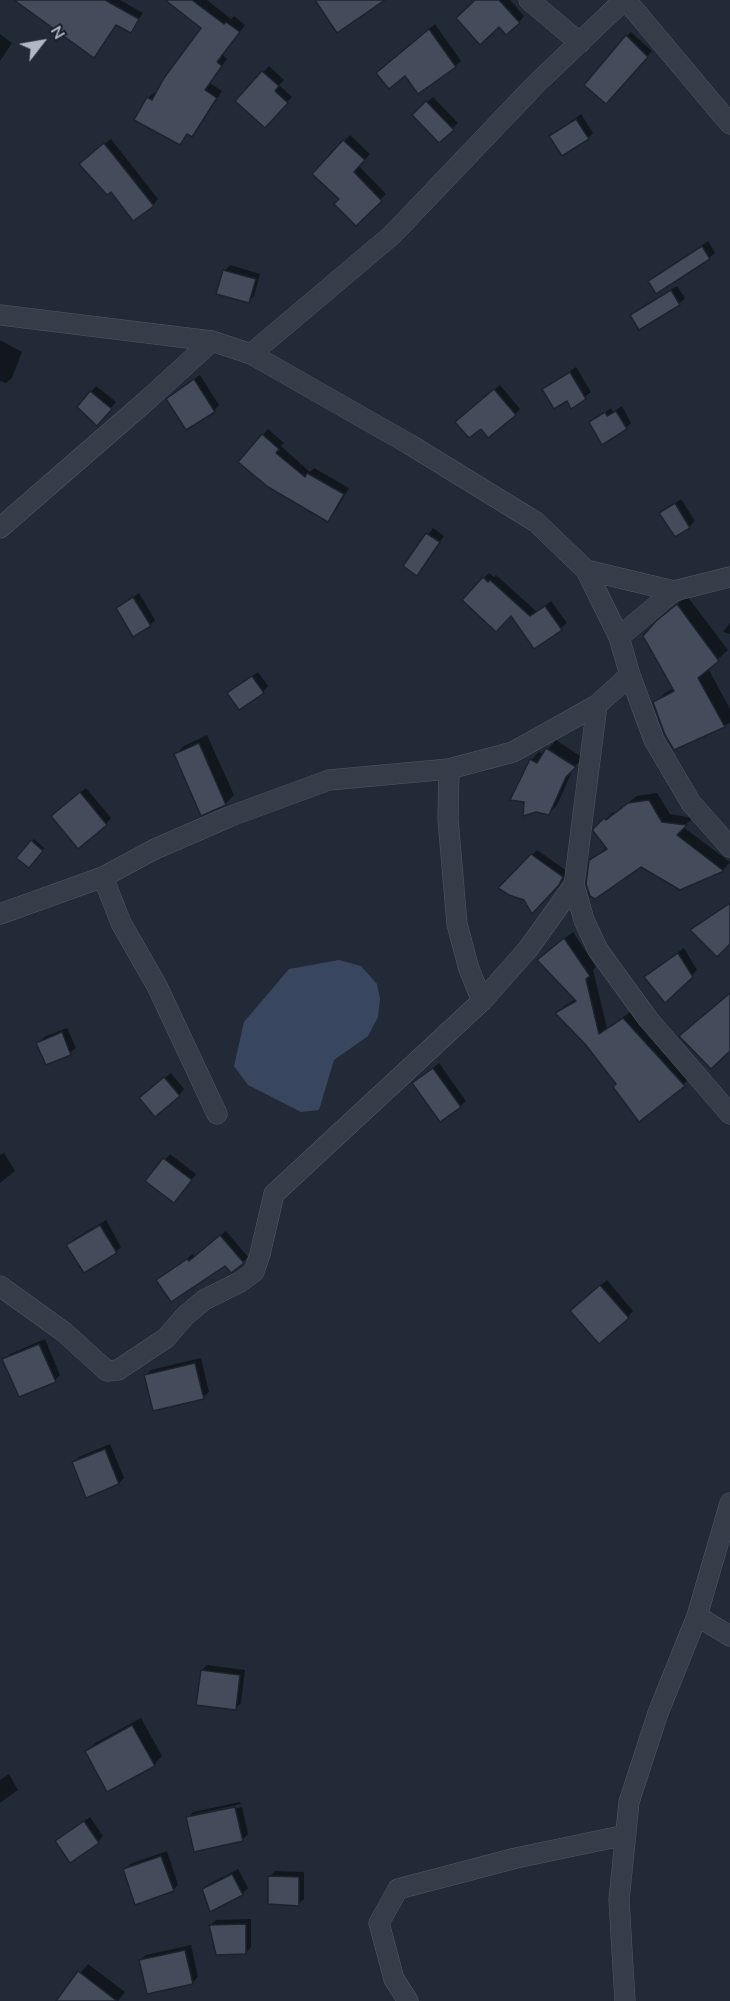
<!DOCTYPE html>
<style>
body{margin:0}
#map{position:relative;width:730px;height:2001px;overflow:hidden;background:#232a37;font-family:"Nunito Sans",sans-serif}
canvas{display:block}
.north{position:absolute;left:12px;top:12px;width:60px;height:60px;-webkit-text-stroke:4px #1b212c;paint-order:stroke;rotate:59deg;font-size:16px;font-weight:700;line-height:24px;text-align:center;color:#b1b7c4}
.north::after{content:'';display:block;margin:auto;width:21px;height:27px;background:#b1b7c4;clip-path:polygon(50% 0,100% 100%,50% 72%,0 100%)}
</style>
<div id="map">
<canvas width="730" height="2001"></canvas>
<div class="north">N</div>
</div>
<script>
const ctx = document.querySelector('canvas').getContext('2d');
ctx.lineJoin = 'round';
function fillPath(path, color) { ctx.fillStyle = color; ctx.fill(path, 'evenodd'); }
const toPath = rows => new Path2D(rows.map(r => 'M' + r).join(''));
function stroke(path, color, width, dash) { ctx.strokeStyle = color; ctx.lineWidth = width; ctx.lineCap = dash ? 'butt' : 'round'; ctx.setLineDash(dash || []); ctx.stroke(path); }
fillPath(toPath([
 [339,960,361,966,377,984,380,999,378,1017,368,1036,334,1060,319,1110,301,1112,248,1085,234,1066,244,1022,289,969]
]), '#394660');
fillPath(toPath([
 [27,0,120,0,143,13,130,31,117,24,99,50],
 [177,0,207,0,231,19,234,16,245,25,223,55,227,59,210,83,222,91,198,129,192,135,188,133,180,143,148,98,155,92,158,93,203,27],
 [477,0,510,0,524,16,519,22],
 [435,24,461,61,455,66,405,74,384,67],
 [631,32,652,51,611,98,627,36],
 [0,34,12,43,0,61],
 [269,66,284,80,279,85,292,97,265,126,237,101],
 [433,97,458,123,439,141,414,115],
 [581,114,593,133,588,138,551,136],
 [350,135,370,154,359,166,386,194,356,224,341,199,314,174],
 [111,139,158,199,153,205,86,159],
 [708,241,715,253,709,258,650,281],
 [230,265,260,274,254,296,248,302,224,271],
 [677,286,685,298,679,304,632,315,638,309],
 [0,340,22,352,12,378,6,383,0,381],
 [576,367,591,392,572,406,567,399,544,389],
 [200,375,219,405,214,411,174,394],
 [500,385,520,409,515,414,481,427,462,417],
 [96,386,116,402,102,418,79,406],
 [622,406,631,423,626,428,590,423,611,408,613,412],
 [268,429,284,443,281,446,310,472,314,468,349,488,333,515,328,520,269,486,263,435],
 [681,499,695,521,689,527,661,513],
 [433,528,444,536,417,574,405,566],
 [489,573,494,577,496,575,537,612,551,601,567,623,535,647,511,614,464,600],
 [139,593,155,620,150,625,118,608],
 [687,596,728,650,708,668,730,709,730,723,675,748,655,703,665,693,674,688,668,612],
 [730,623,730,634,723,632],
 [258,672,268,686,263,692,229,693],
 [207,735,234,795,225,804,176,754,184,746],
 [556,740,583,758,574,767,557,805,548,814,531,760,539,752,544,754],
 [86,788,111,818,106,824,58,811],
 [657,793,670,814,693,818,683,827,730,862,723,870,680,889,641,865,591,861,607,847,595,830,613,812,614,813,637,796],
 [34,839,44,848,28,866,18,857],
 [537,850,567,871,564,878,533,912,525,899,501,888],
 [573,932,596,967,593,970,607,1028,632,1011,692,1077,639,1120,618,1084,586,1043,557,1013,564,1006,576,999,547,952],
 [684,948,697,970,666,1001,651,972],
 [67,1028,76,1048,70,1053,38,1043,44,1037],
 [439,1063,466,1101,460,1106,414,1083],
 [171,1073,184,1089,179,1095,146,1093],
 [4,1153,15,1171,0,1183,0,1155],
 [170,1154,196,1174,179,1196,148,1181],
 [106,1220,121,1247,116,1252,68,1245,74,1239],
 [226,1231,248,1257,243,1262,225,1264,158,1280,193,1254,195,1257],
 [607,1280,633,1311,628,1317,578,1305],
 [45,1339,60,1375,55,1380,4,1360,10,1354],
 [201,1358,209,1392,203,1397,146,1375,151,1370],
 [110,1444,124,1478,119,1483,74,1462,79,1457],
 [207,1665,245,1670,241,1703,235,1709,202,1670],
 [141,1718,162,1756,154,1765,87,1752,95,1743],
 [9,1774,18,1790,0,1803,0,1780],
 [240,1802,241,1804,192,1815,192,1818,242,1807,248,1834,242,1840,188,1818,193,1812],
 [90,1817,103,1836,98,1842,57,1841],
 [167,1851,178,1885,173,1890,125,1870,130,1864],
 [238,1869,248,1888,242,1894,203,1889,209,1884],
 [275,1871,304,1872,304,1899,298,1904,270,1877],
 [251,1919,251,1947,246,1953,211,1925,216,1920],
 [191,1945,198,1977,192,1983,140,1960,146,1955],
 [88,1964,125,1992,118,2001,57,2001]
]), '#0007');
const building = toPath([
 [14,0,105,0,139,19,131,33,116,25,94,58,14,0],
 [165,0,192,0,224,24,226,22,240,32,217,62,222,66,205,90,217,98,192,137,187,134,180,145,134,120,147,97,152,100,164,78,201,28,165,0],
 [315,0,385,0,337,33,315,0],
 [475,0,499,0,520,23,506,35,499,27,480,45,456,18,475,0],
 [429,29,456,67,418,94,405,76,389,89,376,73,429,29],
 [626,35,648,57,606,104,584,85,626,35],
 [262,71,279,86,275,91,288,103,265,128,235,101,262,71],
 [426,101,454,130,439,143,412,115,426,101],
 [576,119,589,139,562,156,549,136,576,119],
 [343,140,365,160,354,172,382,201,356,226,334,204,339,199,312,174,343,140],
 [104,143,154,206,133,221,111,192,107,195,79,164,104,143],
 [702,246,710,259,656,294,648,281,702,246],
 [223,270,256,279,249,303,216,294,223,270],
 [671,290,680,305,639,330,630,315,671,290],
 [570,372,586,399,571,409,567,401,554,409,542,389,570,372],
 [194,379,215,412,186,430,166,399,194,379],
 [494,389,516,415,488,438,481,429,469,438,455,422,494,389],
 [90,391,112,409,97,426,77,407,90,391],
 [616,411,627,429,602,445,589,422,605,412,607,416,616,411],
 [262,434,279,449,276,453,305,477,307,473,344,494,328,522,268,487,238,462,262,434],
 [675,503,690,528,675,537,659,513,675,503],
 [426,533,440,542,417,576,403,566,426,533],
 [483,577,488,582,490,580,530,616,545,606,562,630,534,649,511,616,496,632,462,600,483,577],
 [133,597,151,626,133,637,116,608,133,597],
 [677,604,719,661,698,678,725,727,674,750,665,735,653,702,674,691,643,636,656,621,677,604],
 [252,676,264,693,239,710,227,693,252,676],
 [199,743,226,805,201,816,174,754,199,743],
 [546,748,576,767,566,777,549,815,536,812,523,816,524,802,510,800,530,759,537,763,546,748],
 [80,792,107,825,78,849,51,816,80,792],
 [649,800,662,822,687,825,677,835,724,871,680,890,641,867,595,899,590,896,586,884,589,860,607,849,593,831,593,829,604,818,606,820,628,803,649,800],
 [31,840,43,851,29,868,16,858,31,840],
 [531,854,563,877,559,885,532,914,524,900,509,895,498,888,531,854],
 [730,903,730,944,717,957,690,930,730,903],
 [564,938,590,976,586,979,599,1034,623,1018,685,1086,639,1122,613,1087,616,1084,585,1044,555,1013,576,1001,537,960,564,938],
 [678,953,693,977,665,1003,644,977,678,953],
 [730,993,730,1051,711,1069,679,1036,730,993],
 [62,1032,71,1055,46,1065,36,1043,62,1032],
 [433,1068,461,1107,440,1122,412,1083,433,1068],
 [164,1077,180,1096,155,1117,139,1098,164,1077],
 [163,1158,192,1180,174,1203,145,1181,163,1158],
 [100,1225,117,1253,84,1273,66,1245,100,1225],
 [220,1235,244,1263,231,1273,225,1266,171,1302,156,1280,187,1259,189,1261,220,1235],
 [600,1285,629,1318,599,1344,570,1311,600,1285],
 [39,1344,56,1382,19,1397,2,1359,39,1344],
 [195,1363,204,1399,153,1411,144,1375,195,1363],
 [105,1449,119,1484,86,1498,72,1462,105,1449],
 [201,1670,240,1675,236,1710,196,1705,201,1670],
 [132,1725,155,1766,107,1792,85,1751,132,1725],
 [235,1807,243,1841,194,1852,186,1817,235,1807],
 [84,1821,99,1843,70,1863,55,1841,84,1821],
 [161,1856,174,1891,135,1905,123,1869,161,1856],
 [232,1874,243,1895,210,1912,202,1889,232,1874],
 [268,1876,299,1877,299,1906,268,1904,268,1876],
 [246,1924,246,1954,216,1955,209,1925,246,1924],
 [185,1950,193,1984,147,1994,139,1960,185,1950],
 [78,1971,117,2001,56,2001,78,1971]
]);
fillPath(building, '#444c5c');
stroke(building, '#1d232e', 1.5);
const minor = toPath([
 [529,0,580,43],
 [626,0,730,124],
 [0,315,212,341,251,354,409,444,536,522,586,570,619,637,630,675,654,740,691,803,730,847],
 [251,354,392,235,536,84,624,0],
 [0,528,145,402,212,341],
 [586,570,674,591],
 [619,637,674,591,730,577],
 [597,705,574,885,584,920,598,950,648,1019,730,1114],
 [449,769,448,819,457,924,469,969,482,1001],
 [103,877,121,923,157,986,217,1114],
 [0,914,103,877,155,849,231,816,329,780,449,769,513,752,597,705,630,675],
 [0,1286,64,1332,107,1371,118,1370,166,1338,185,1316,204,1300,240,1282,254,1272,260,1254,274,1194,482,1001,528,949,574,885],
 [697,1616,730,1636],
 [408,2001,394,1979,379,1923,398,1889,516,1858,626,1835],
 [625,2001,619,1900,629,1802,658,1713,697,1616,730,1503]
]);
stroke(minor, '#515763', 21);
stroke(minor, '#363c48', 20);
</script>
